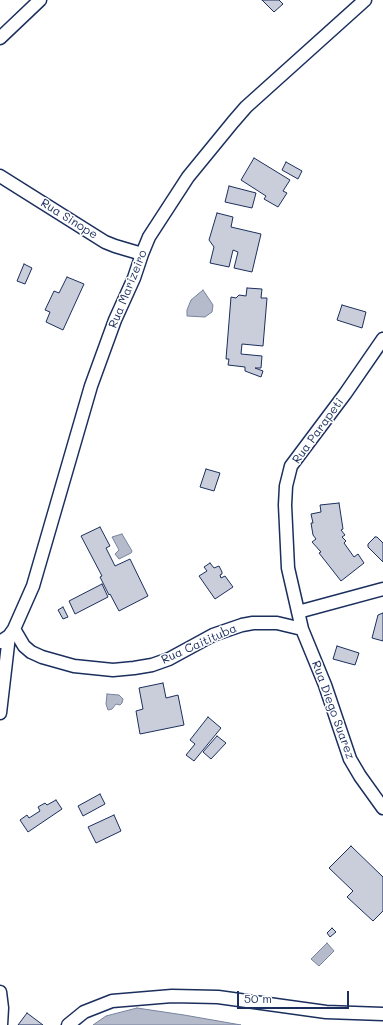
<!DOCTYPE html>
<style>
body{margin:0}
#map{position:relative;width:383px;height:1025px;overflow:hidden;background:#fff;font-family:Mali,sans-serif}
canvas{display:block}
.scale{position:absolute;left:237px;top:991px;width:112px;height:18px;box-sizing:border-box;border:2px solid #1b2f5e;border-top:0;padding-left:5px;font-size:12px;line-height:14px;white-space:nowrap;color:#1b2f5e;-webkit-text-stroke:3px #fff;paint-order:stroke}
</style>
<div id="map">
<canvas width="383" height="1025"></canvas>
<div class="scale">50 m</div>
</div>
<script>
const ctx = document.querySelector('canvas').getContext('2d');
ctx.lineJoin = 'round';
function fillPath(path, color) { ctx.fillStyle = color; ctx.fill(path, 'evenodd'); }
const toPath = rows => new Path2D(rows.map(r => 'M' + r).join(''));
function stroke(path, color, width, dash) { ctx.strokeStyle = color; ctx.lineWidth = width; ctx.lineCap = dash ? 'butt' : 'round'; ctx.setLineDash(dash || []); ctx.stroke(path); }
function write(font, color, halo, rows, align = 'center') {
  ctx.font = font + ' Mali,sans-serif'; ctx.lineWidth = 3; ctx.setLineDash([]); ctx.textBaseline = 'middle'; ctx.strokeStyle = halo; ctx.fillStyle = color; for (const [text, x, y, turn = 0] of rows) {
    ctx.save(); ctx.translate(x, y); ctx.rotate((+turn || 0) * Math.PI / 180); ctx.textAlign = isNaN(turn) ? turn : align; if (halo) ctx.strokeText(text, 0, 0); ctx.fillText(text, 0, 0); ctx.restore();
  }
}
const water = toPath([
 [203,290,213,305,212,312,205,317,187,316,187,310,191,300,203,290],
 [122,534,132,551,131,553,119,559,115,554,119,550,112,537,122,534],
 [107,694,119,695,123,699,122,703,120,705,116,704,112,709,108,710,106,704,107,694],
 [327,943,334,951,319,966,311,959,327,943],
 [137,1008,184,1015,241,1025,93,1025,106,1016,137,1008]
]);
fillPath(water, '#b5bbca');
stroke(water, '#77839f', 1);
const building = toPath([
 [262,0,279,0,283,4,274,12,262,0],
 [254,158,290,180,283,191,287,193,278,207,264,199,266,196,241,180,254,158],
 [286,162,302,171,298,179,282,170,286,162],
 [229,186,256,193,252,208,225,202,229,186],
 [217,213,233,217,231,227,261,234,252,272,234,268,238,252,233,250,229,267,210,263,214,247,209,240,217,213],
 [24,264,32,268,25,284,17,281,24,264],
 [67,277,84,284,63,330,46,322,50,312,45,310,54,291,59,293,67,277],
 [247,288,262,289,261,298,267,298,263,346,242,344,241,354,262,356,261,368,255,368,263,371,261,377,245,371,245,367,228,365,229,359,226,359,231,297,236,298,239,295,246,296,247,288],
 [342,305,366,312,362,328,337,320,342,305],
 [206,469,220,473,214,491,200,487,206,469],
 [339,503,343,529,341,530,345,535,342,537,346,541,344,543,354,557,358,554,364,563,341,581,319,553,321,552,312,542,316,539,313,535,311,523,313,523,311,514,321,512,320,505,339,503],
 [100,527,110,546,106,548,115,566,130,559,148,596,119,611,110,594,109,595,100,577,102,576,81,536,100,527],
 [375,537,377,537,383,543,383,562,368,547,368,544,375,537],
 [210,563,214,568,219,566,222,572,222,574,220,575,221,578,225,576,233,587,215,599,199,576,207,571,204,567,210,563],
 [102,584,108,597,75,614,69,601,102,584],
 [63,607,68,617,63,619,58,610,63,607],
 [383,613,383,641,372,638,378,615,383,613],
 [337,646,359,653,355,665,333,659,337,646],
 [163,683,166,698,178,695,184,725,140,734,136,711,143,709,139,688,163,683],
 [208,717,221,728,194,761,186,755,195,744,190,740,208,717],
 [217,736,226,743,211,759,203,752,217,736],
 [100,794,105,804,83,816,78,806,100,794],
 [56,800,62,809,28,832,20,820,27,815,29,818,40,811,38,807,45,803,47,805,56,800],
 [114,815,121,831,96,843,88,827,114,815],
 [351,846,383,877,383,911,373,921,347,897,353,891,329,868,351,846],
 [332,928,336,932,330,937,327,933,332,928],
 [27,1013,43,1025,18,1025,27,1013]
]);
fillPath(building, '#caceda');
stroke(building, '#1b2f5e', 1);
const minor = toPath([
 [0,38,40,0],
 [0,176,105,242,115,246,142,254],
 [383,339,345,394,291,466,286,486,285,505,288,568,302,629,325,685,350,759,360,776,383,808],
 [298,612,383,589],
 [14,629,24,646,31,652,42,657,74,666,113,670,134,668,152,665,169,659,213,635,242,625,253,623,277,623,302,629],
 [0,642,9,636,14,629,33,586,91,386,115,320,134,278,142,254,149,237,188,177,233,122,246,107,365,0],
 [0,713,9,636],
 [0,992,2,1008,1,1025],
 [68,1025,84,1012,112,1001,172,996,218,997,326,1012,383,1014]
]);
stroke(minor, '#1b2f5e', 15);
stroke(minor, '#fff', 12);
write('12px', '#1b2f5e', '#fff', [
 ["Rua Sinope",69,219,32],
 ["Rua Marizeiro",128,289,-68],
 ["Rua Parapeti",318,431,-54],
 ["Rua Caitituba",199,644,-24],
 ["Rua Diego Suarez",333,710,70]
]);
</script>
